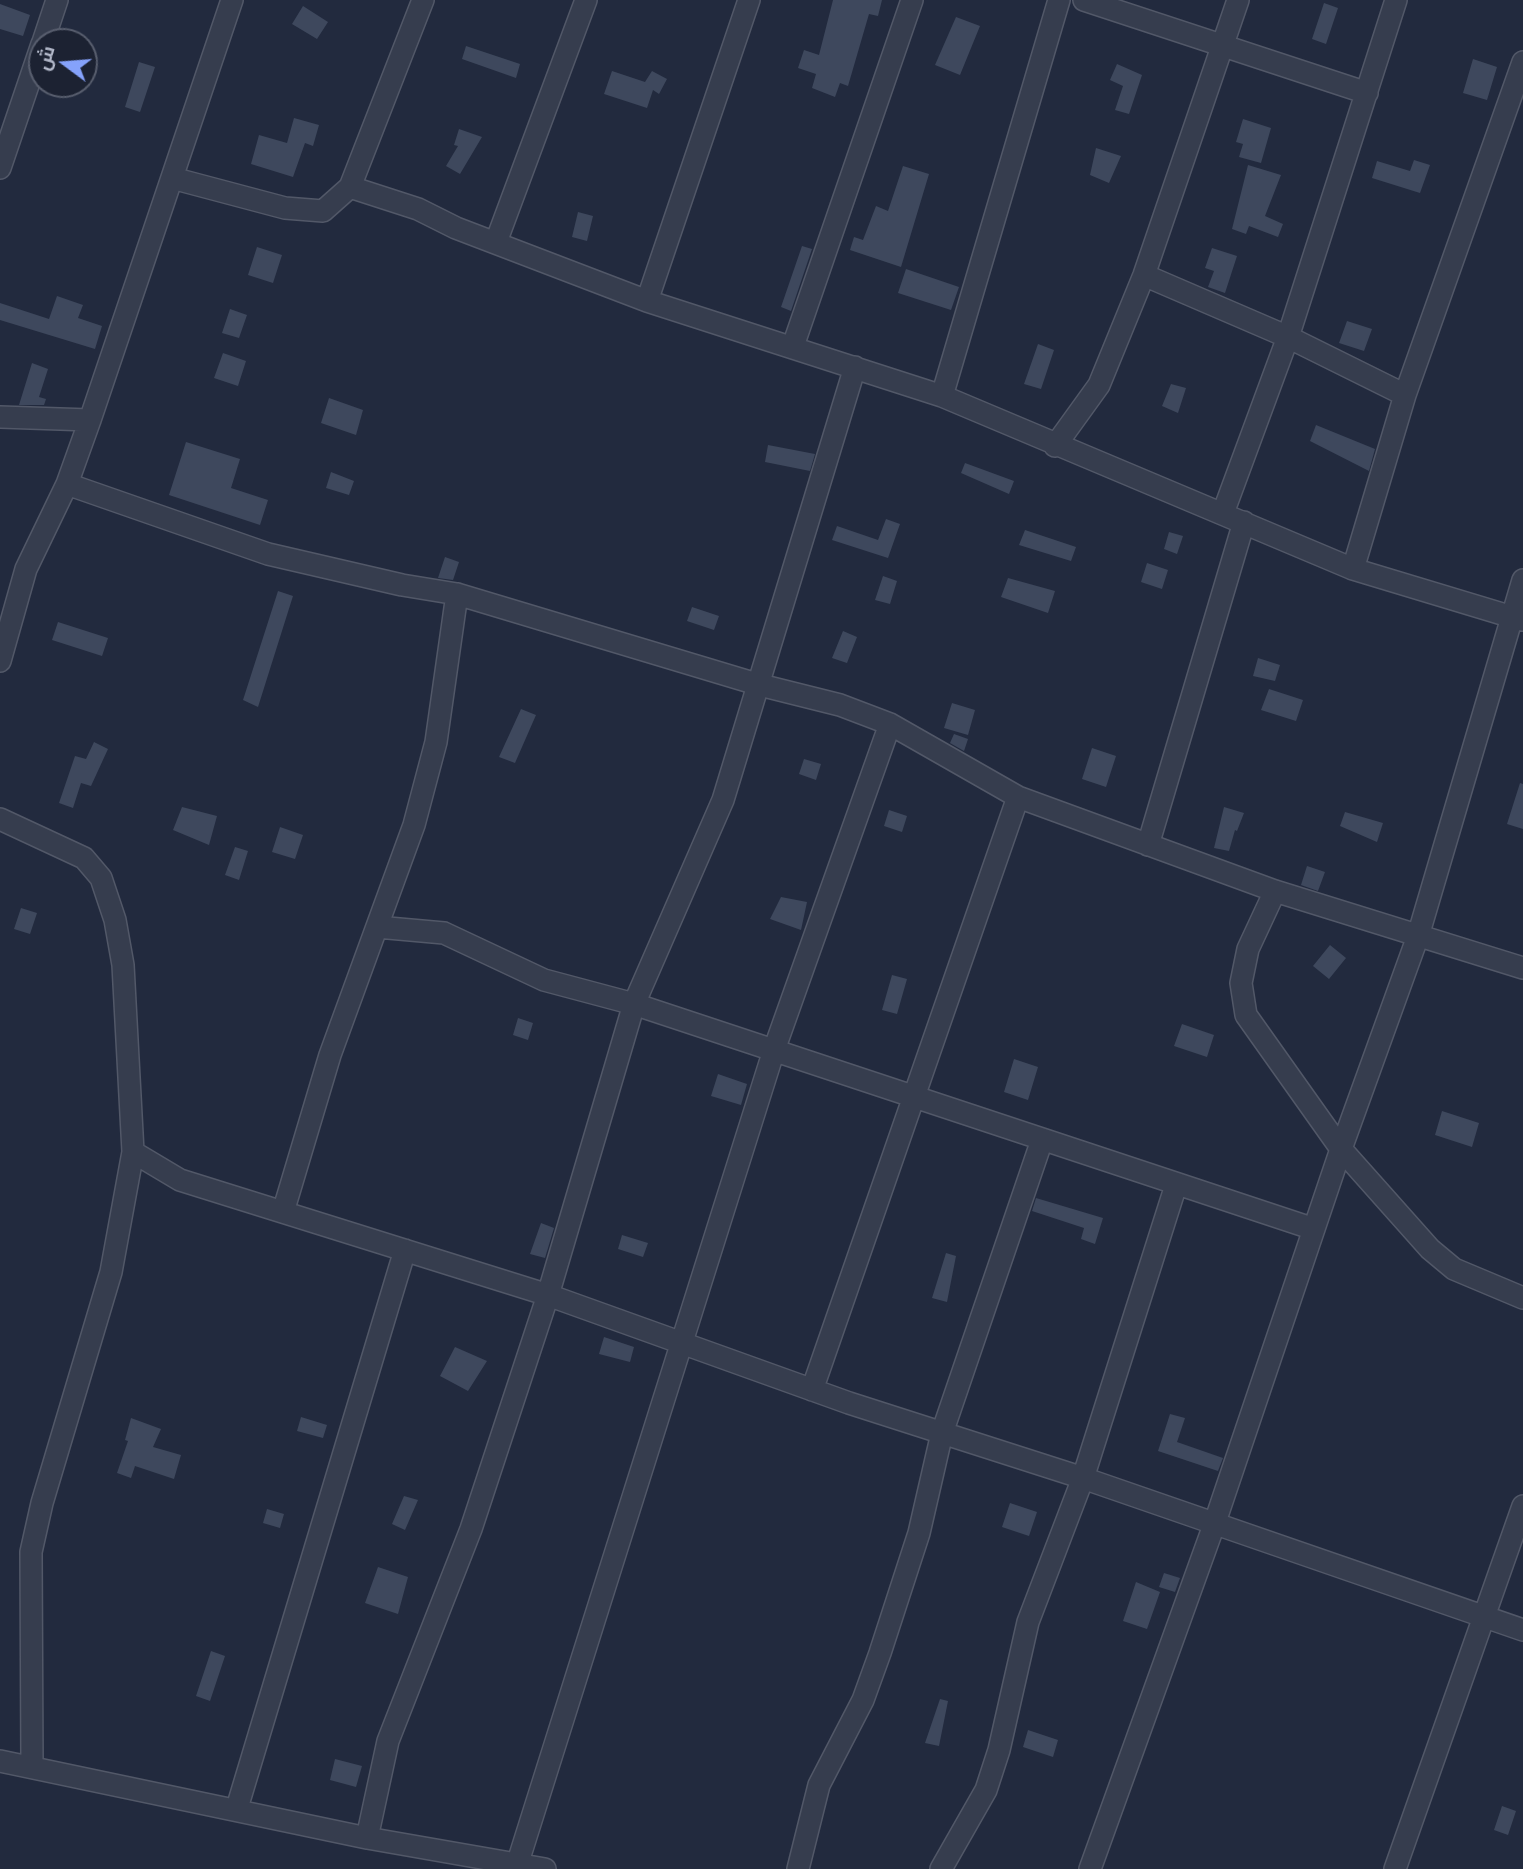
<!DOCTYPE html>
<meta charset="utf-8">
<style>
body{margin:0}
#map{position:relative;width:1523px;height:1869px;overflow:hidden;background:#222a3e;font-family:"Asap Condensed",Cairo,sans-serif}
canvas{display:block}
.north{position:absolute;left:28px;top:28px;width:70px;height:70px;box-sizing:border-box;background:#1c2232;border:2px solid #585e6e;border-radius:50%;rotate:286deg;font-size:19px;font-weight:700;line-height:28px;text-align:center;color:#b2b8c9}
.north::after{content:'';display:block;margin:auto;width:24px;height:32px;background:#85a2fb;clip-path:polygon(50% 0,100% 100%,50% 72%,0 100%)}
</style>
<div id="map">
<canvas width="1523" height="1869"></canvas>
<div class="north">ش</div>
</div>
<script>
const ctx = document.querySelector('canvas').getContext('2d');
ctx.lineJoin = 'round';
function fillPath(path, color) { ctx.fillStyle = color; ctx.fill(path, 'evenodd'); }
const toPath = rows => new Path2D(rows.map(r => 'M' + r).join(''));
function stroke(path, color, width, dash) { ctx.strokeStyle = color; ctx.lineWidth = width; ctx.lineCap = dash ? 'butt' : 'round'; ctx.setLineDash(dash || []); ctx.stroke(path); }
fillPath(toPath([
 [833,0,882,0,878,16,869,14,848,86,840,83,835,97,812,88,816,74,798,68,804,50,819,55],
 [1324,3,1338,8,1326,44,1312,39],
 [0,4,30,15,23,36,0,29],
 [303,6,328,22,317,39,292,24],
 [956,17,980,26,960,75,935,65],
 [466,46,520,64,516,78,462,59],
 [1473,59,1497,67,1487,100,1463,93],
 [139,62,155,67,140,112,125,107],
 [1117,64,1142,75,1129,114,1115,110,1123,86,1110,80],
 [612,71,645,82,652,71,667,79,659,94,653,90,647,108,604,94],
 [294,118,319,125,313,146,305,143,293,177,251,164,259,135,287,143],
 [1243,119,1271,128,1261,163,1239,157,1243,144,1236,142],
 [459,129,482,137,460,174,446,166,458,146,454,145],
 [1096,148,1121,156,1109,183,1090,175],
 [1414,160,1430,165,1420,193,1372,178,1377,161,1410,171],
 [1248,165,1281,175,1265,216,1283,224,1278,237,1249,226,1246,234,1232,229],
 [903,166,929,174,901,267,850,250,854,237,863,240,876,206,888,211],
 [578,212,593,216,587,241,572,237],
 [802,246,812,249,791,311,781,307],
 [257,247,282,255,273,283,248,275],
 [1212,248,1237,256,1225,293,1208,287,1214,271,1205,268],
 [906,269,959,287,951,310,898,293],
 [57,296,83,305,78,318,102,326,95,349,0,320,0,303,49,319],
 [230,309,247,315,239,338,222,333],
 [1347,321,1372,329,1364,351,1339,343],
 [1038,344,1054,350,1041,389,1024,384],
 [223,353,246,361,238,386,214,378],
 [32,363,48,369,39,397,46,399,44,405,19,405],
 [1171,384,1186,388,1178,413,1162,406],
 [329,398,363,410,356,435,321,423],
 [1316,425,1375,449,1369,471,1310,441],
 [186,442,240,459,231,488,268,500,260,525,169,495],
 [768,445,815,454,810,471,765,462],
 [965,463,1014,481,1009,494,961,473],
 [331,472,354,481,349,495,326,488],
 [886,519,900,524,888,558,832,540,837,526,878,540],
 [1025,530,1076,547,1071,561,1019,545],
 [1169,532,1183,536,1177,554,1164,549],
 [445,557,459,562,453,580,438,578],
 [1147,563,1168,570,1162,589,1141,582],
 [883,576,897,581,890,604,875,600],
 [1008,578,1055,591,1048,613,1001,597],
 [278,591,293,596,258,707,243,700],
 [692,607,719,616,714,630,687,621],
 [58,622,108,638,102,656,52,640],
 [843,631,857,637,847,663,832,658],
 [1258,658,1280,665,1275,681,1253,676],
 [1269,689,1303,700,1296,721,1261,710],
 [952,703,975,710,968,735,944,728],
 [521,709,536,715,515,763,499,757],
 [954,734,968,739,964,751,950,743],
 [94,742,108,749,91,786,81,783,73,808,59,803,75,756,86,759],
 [1092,748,1116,756,1106,787,1082,779],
 [804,759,821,764,816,780,799,774],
 [1520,783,1523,784,1523,829,1507,824],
 [182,807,217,816,209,845,173,830],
 [1224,807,1244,813,1237,831,1235,830,1229,851,1214,848],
 [889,810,907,816,902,832,884,826],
 [1345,812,1383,823,1377,842,1340,826],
 [280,827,303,835,295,859,272,852],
 [235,847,248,851,239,880,225,875],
 [1307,866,1325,872,1318,891,1301,885],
 [781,897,807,902,801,930,770,919],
 [21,908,37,913,30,934,14,929],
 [1330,945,1346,958,1329,979,1313,966],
 [892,975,907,979,897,1014,882,1010],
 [518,1018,533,1023,528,1040,513,1035],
 [1182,1024,1214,1035,1207,1057,1174,1046],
 [1014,1059,1038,1067,1028,1100,1004,1092],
 [718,1074,747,1084,741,1105,711,1096],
 [1442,1111,1479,1123,1472,1147,1435,1135],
 [1036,1198,1103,1218,1095,1244,1081,1239,1084,1228,1032,1211],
 [541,1223,554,1228,545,1258,530,1254],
 [622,1235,648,1243,643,1257,618,1249],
 [946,1253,956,1256,947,1302,932,1298],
 [604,1337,634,1347,630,1362,599,1354],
 [455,1347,487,1361,468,1391,440,1376],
 [1170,1414,1185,1418,1177,1442,1223,1458,1218,1471,1158,1451],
 [301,1417,327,1425,323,1438,297,1431],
 [131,1418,161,1429,153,1447,181,1455,174,1479,135,1466,131,1478,117,1473,128,1441,125,1440],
 [404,1496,418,1500,405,1530,392,1524],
 [1010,1503,1037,1512,1029,1536,1002,1527],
 [267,1509,284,1514,280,1528,263,1523],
 [378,1567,408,1577,398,1614,365,1603],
 [1164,1573,1180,1578,1175,1592,1159,1587],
 [1136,1582,1160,1592,1147,1629,1123,1621],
 [211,1651,225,1656,210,1701,196,1696],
 [940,1699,948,1701,939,1746,925,1743],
 [1028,1730,1058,1740,1053,1757,1023,1747],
 [335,1759,362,1766,356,1787,330,1780],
 [1502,1806,1516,1811,1508,1835,1494,1830]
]), '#3e485d');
const street = toPath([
 [1084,0,1367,93],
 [43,42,57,0],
 [0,168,42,44],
 [172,178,285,208,323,211,350,187,423,0],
 [350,187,418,209,456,228,647,301,942,396,1353,569,1522,620],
 [496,242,586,0],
 [1144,275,1288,337,1405,395],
 [647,301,749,0],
 [793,346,912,0],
 [942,396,1059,0],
 [0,417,90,420],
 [1055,446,1099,385,1144,275,1238,0],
 [67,484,268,554,402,585,457,594,760,685,840,705,890,724,1018,797,1275,891,1523,968],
 [1223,513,1288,337,1396,0],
 [1353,569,1405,395,1523,62],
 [0,661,26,569,67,484,90,420,232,0],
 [0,819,84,858,101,878,115,920,123,965,133,1152,111,1272,42,1503,31,1552,32,1765],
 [1148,845,1244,522],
 [1275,891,1248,949,1241,983,1246,1015,1341,1149,1430,1249,1454,1269,1523,1298],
 [377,927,444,933,544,980,634,1004,1314,1229],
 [133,1152,180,1180,548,1295,849,1403,1083,1478,1523,1630],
 [283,1212,330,1055,414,825,436,742,457,594],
 [812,1390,1018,797],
 [0,1761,367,1838,545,1869],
 [237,1808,405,1250],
 [367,1838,388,1741,471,1529,548,1295,634,1004,723,800,855,367],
 [517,1865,774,1050,890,724],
 [798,1869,819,1785,863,1700,880,1653,919,1533,942,1433,1042,1140],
 [941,1869,986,1790,999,1750,1028,1622,1083,1478,1176,1185],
 [1090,1869,1214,1525,1341,1149,1418,936,1523,580],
 [1395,1869,1523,1506]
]);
stroke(street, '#525868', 24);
stroke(street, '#363d4e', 21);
</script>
